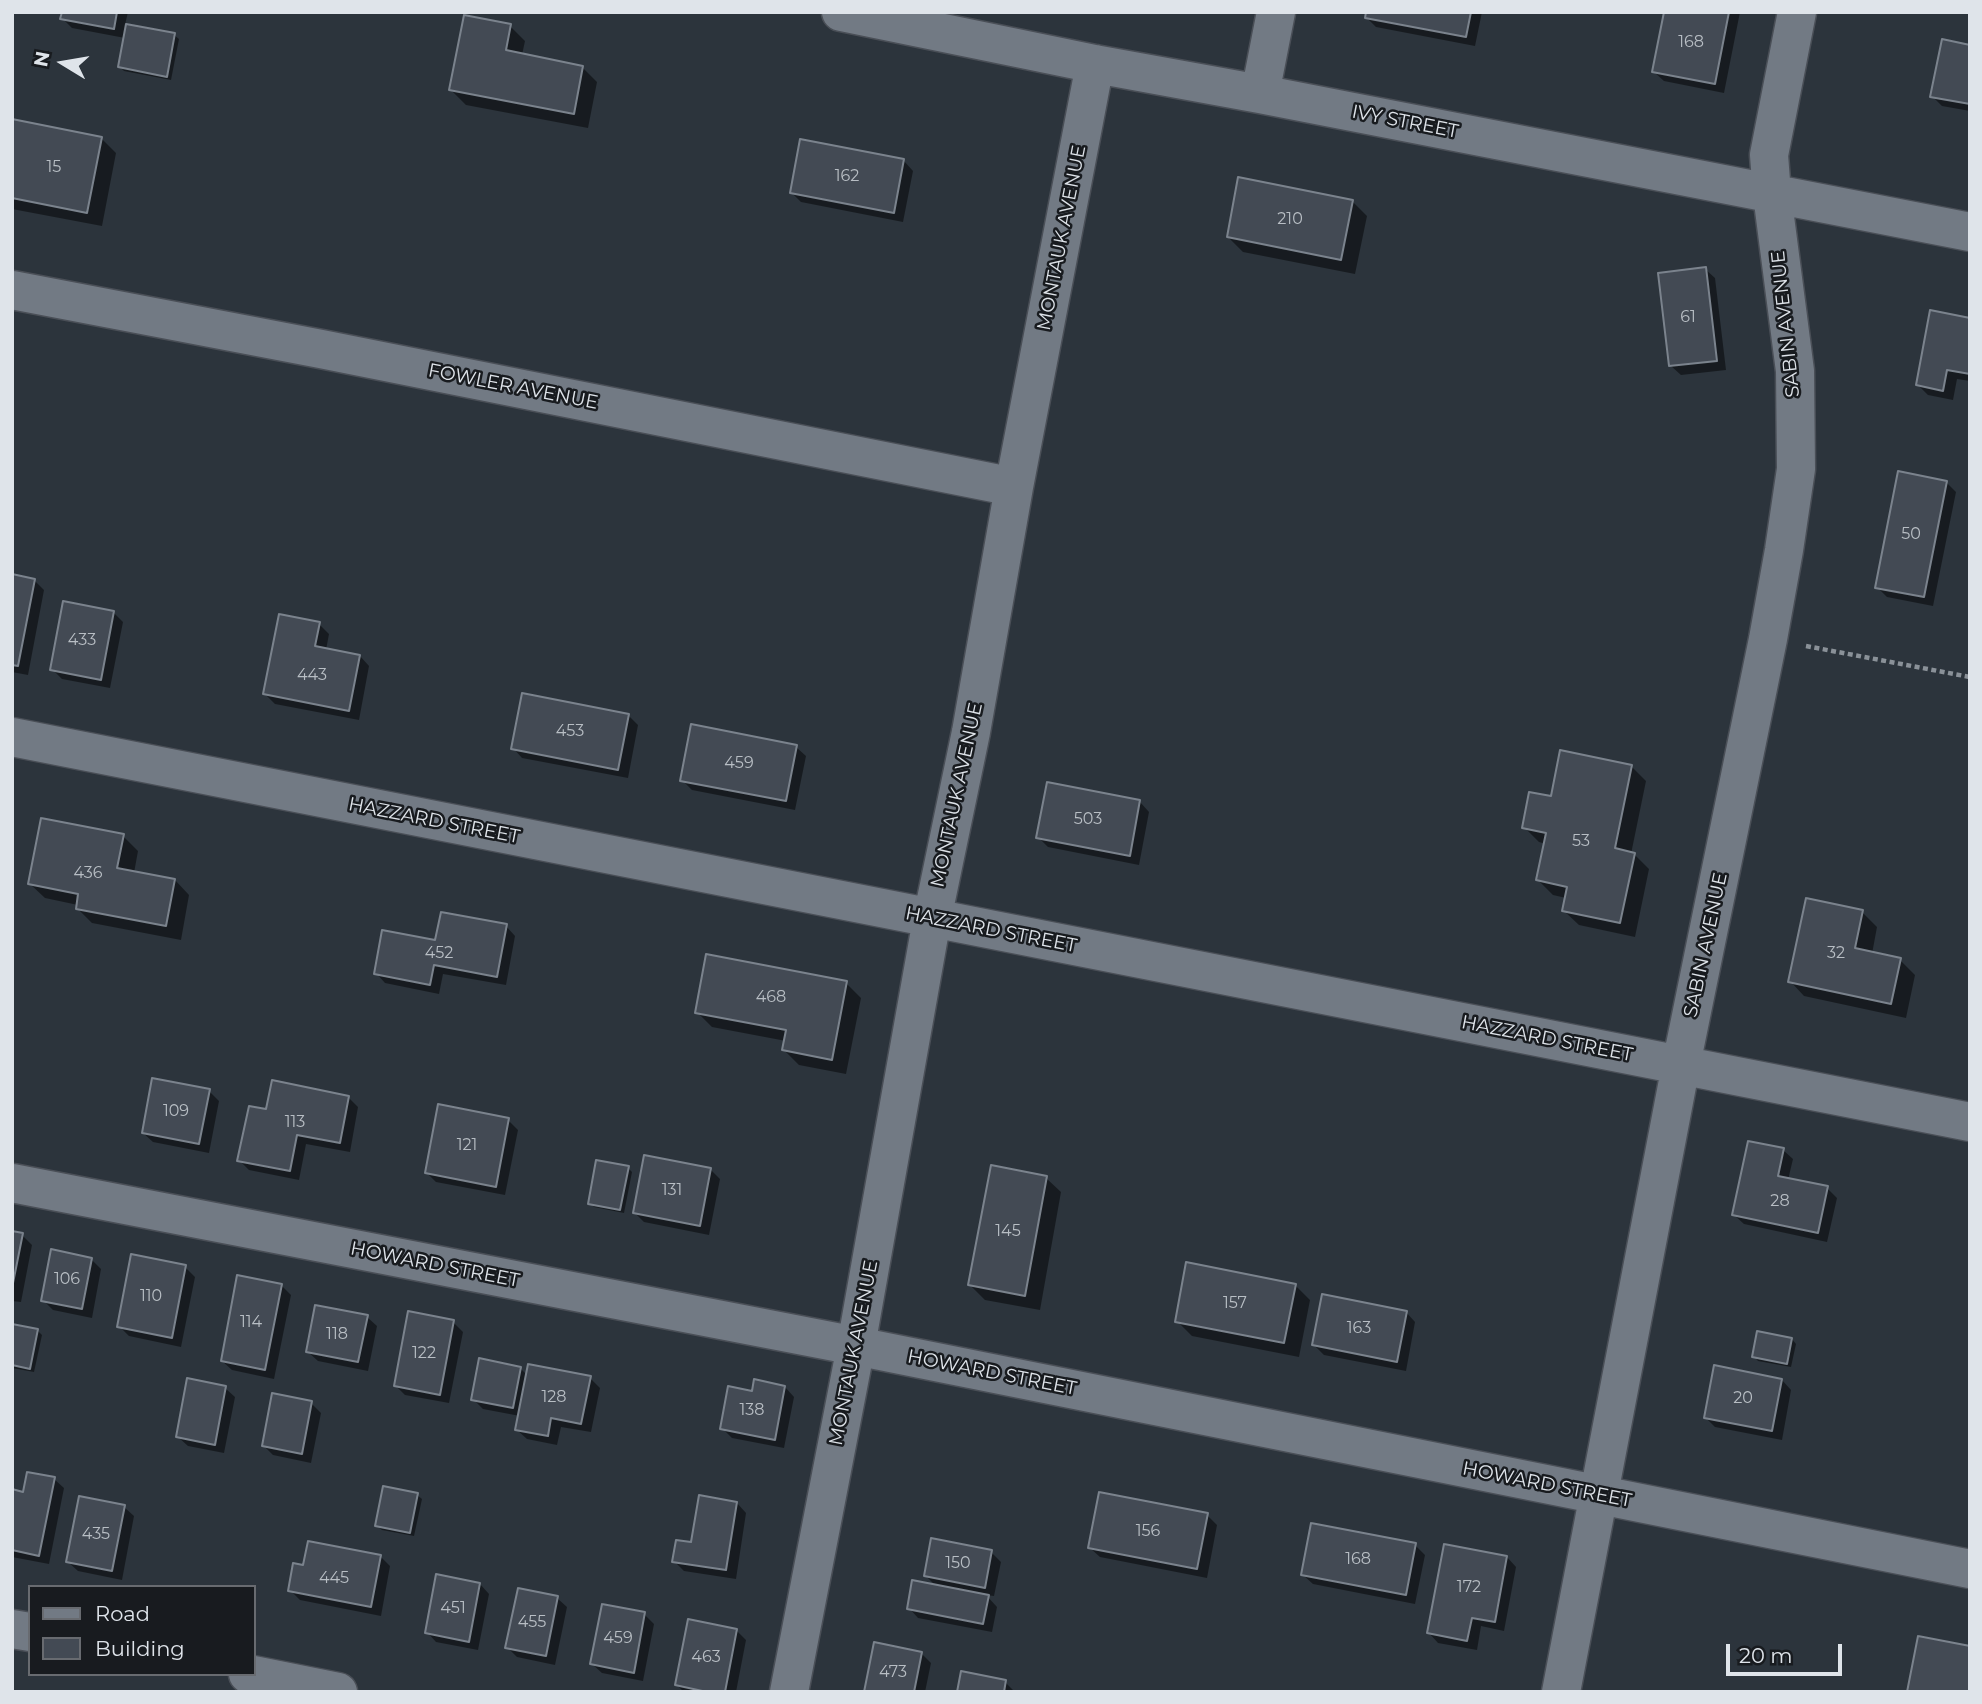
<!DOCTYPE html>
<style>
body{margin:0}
#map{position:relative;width:1982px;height:1704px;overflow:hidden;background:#2c343c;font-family:Montserrat,sans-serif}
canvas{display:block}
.frame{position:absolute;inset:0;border:14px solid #dfe4ea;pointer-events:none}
.legend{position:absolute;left:28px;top:1585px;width:228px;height:91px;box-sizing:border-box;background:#181b1f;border:2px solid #686b70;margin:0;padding:9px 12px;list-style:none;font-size:21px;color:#dfe4ea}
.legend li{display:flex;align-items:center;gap:14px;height:35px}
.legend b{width:35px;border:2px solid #686b70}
.north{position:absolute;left:28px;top:28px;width:70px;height:70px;-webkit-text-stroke:5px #181b1f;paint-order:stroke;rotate:281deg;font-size:19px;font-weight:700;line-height:28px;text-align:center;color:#dfe4ea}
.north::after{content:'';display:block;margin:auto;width:24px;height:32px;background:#dfe4ea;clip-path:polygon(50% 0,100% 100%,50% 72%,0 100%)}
.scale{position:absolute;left:1726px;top:1644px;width:116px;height:32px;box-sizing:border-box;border:4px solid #dfe4ea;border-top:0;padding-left:9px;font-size:21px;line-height:24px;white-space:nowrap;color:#dfe4ea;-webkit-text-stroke:5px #181b1f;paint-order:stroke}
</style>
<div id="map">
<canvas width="1982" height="1704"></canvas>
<div class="frame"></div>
<ul class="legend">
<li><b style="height:9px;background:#727a84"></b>Road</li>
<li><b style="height:19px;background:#434a54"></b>Building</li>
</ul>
<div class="north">N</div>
<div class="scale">20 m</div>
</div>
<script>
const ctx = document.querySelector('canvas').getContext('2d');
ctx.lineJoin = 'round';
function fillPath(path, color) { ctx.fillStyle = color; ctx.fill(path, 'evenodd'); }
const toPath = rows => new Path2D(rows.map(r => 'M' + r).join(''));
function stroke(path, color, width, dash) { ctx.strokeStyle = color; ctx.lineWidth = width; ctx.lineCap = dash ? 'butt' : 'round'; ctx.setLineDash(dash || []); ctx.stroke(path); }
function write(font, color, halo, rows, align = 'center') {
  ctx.font = font + ' Montserrat,sans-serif'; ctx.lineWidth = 5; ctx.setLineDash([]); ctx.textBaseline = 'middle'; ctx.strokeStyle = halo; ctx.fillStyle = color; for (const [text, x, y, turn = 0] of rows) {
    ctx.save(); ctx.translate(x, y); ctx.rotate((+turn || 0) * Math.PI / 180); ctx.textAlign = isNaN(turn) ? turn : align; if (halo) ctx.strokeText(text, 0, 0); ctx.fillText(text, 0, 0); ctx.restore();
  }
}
fillPath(toPath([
 [63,12,128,12,125,25,174,35,179,39,171,80,124,71,120,67,125,38,72,28,62,18],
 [1367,12,1482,12,1475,46,1376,27,1366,17],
 [1666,12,1740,12,1724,93,1664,81,1654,72],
 [510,26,525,41,522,55,582,67,597,82,588,128,466,105,451,90],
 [1970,46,1970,111,1942,106,1932,96],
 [12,121,101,138,116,153,102,226,12,209],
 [904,161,913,171,903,222,801,202,791,192],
 [1352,201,1367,216,1355,274,1243,252,1228,237],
 [1705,269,1715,278,1726,370,1681,375,1671,366],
 [1970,320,1970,381,1957,379,1953,400,1928,395,1918,385],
 [1946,482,1956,492,1933,606,1887,597,1877,587],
 [12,576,34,580,44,590,28,675,12,672],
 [113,612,123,622,110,688,62,679,52,669],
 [319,624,329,634,326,650,360,656,369,666,359,720,275,704,265,694],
 [628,715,638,725,628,778,522,758,513,748],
 [796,747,806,756,795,810,692,790,682,780],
 [1631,766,1646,781,1631,854,1634,854,1649,869,1635,937,1579,925,1564,911,1566,898,1553,895,1538,880,1546,844,1539,842,1524,827,1552,798],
 [1140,802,1149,812,1139,865,1048,847,1038,837],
 [123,836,138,851,134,873,175,880,189,895,181,940,92,923,77,908,78,905,45,898,30,884],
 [1862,912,1877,927,1872,954,1900,960,1915,975,1906,1018,1804,996,1790,981],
 [506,926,515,936,506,985,443,974,439,994,385,983,376,973],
 [846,983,861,998,846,1074,799,1065,784,1050,786,1041,712,1027,697,1012],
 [209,1091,219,1101,209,1153,153,1142,143,1133],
 [348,1097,358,1107,350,1152,306,1144,299,1180,249,1170,239,1160,268,1111],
 [508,1120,518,1130,505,1195,436,1182,426,1172],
 [1783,1150,1793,1159,1788,1180,1827,1188,1837,1198,1827,1242,1744,1224,1734,1215],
 [628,1168,632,1172,624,1213,594,1207,590,1203],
 [710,1169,720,1179,709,1235,644,1222,635,1213],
 [1046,1178,1061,1192,1040,1310,985,1300,970,1285],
 [12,1233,22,1235,32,1245,21,1302,12,1301],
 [91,1259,101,1269,92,1318,53,1310,43,1300],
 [185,1267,195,1277,181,1347,129,1336,119,1326],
 [281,1285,291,1295,274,1379,232,1370,222,1361],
 [1295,1285,1310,1300,1299,1357,1192,1336,1177,1321],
 [1406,1312,1415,1322,1406,1371,1324,1355,1314,1345],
 [367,1317,377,1326,368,1371,318,1361,308,1352],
 [453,1322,463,1332,449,1403,405,1395,395,1385],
 [12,1325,37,1330,42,1335,34,1372,12,1368],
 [1792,1339,1796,1344,1791,1367,1758,1361,1754,1356],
 [520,1368,528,1376,590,1378,600,1388,591,1432,561,1427,557,1445,527,1439,517,1430,520,1416,483,1409,473,1399],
 [1782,1380,1791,1390,1782,1440,1715,1427,1705,1417],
 [785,1387,794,1397,784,1448,732,1438,722,1428,753,1393],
 [225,1388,235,1397,224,1453,188,1446,178,1437],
 [311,1403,321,1413,311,1463,273,1455,264,1446],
 [54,1479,64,1488,49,1564,12,1557,12,1491,25,1494],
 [417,1495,422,1499,414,1536,382,1530,377,1526],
 [737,1503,746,1513,736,1579,684,1571,674,1561],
 [124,1507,134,1516,122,1580,78,1571,68,1562],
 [1207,1515,1217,1525,1207,1578,1100,1557,1090,1548],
 [1415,1545,1425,1555,1415,1604,1313,1584,1303,1575],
 [991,1552,1001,1562,994,1596,986,1595,997,1607,992,1632,918,1618,909,1608,937,1587,925,1575],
 [381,1557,390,1566,381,1616,300,1600,290,1590,305,1567],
 [1507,1557,1516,1567,1504,1631,1481,1626,1477,1650,1438,1643,1429,1633],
 [480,1584,489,1594,478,1650,436,1642,427,1632],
 [557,1598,567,1607,555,1665,517,1657,507,1647],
 [644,1614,654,1624,643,1681,602,1673,592,1664],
 [736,1630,746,1640,736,1692,684,1692,677,1685],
 [921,1653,931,1663,925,1692,866,1692],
 [1005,1682,1015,1692,959,1692]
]), '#0007');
const building = toPath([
 [62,12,117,12,114,29,60,19,62,12],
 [1366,12,1471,12,1466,37,1365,18,1366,12],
 [1664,12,1729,12,1715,84,1652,72,1664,12],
 [464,15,511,24,506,50,583,66,574,114,449,90,464,15],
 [126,24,175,33,167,77,118,67,126,24],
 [1942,39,1970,45,1970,104,1930,97,1942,39],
 [12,119,102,137,87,213,12,198,12,119],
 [800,139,904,159,894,213,790,193,800,139],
 [1238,177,1353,200,1341,260,1227,237,1238,177],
 [1706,267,1717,361,1669,366,1658,273,1706,267],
 [1930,310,1970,318,1970,374,1947,370,1943,391,1916,385,1930,310],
 [1898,471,1947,481,1924,597,1875,588,1898,471],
 [12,574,35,579,18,666,12,665,12,574],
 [63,601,114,611,101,680,50,670,63,601],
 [279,614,320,622,315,646,360,655,349,711,263,694,279,614],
 [522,693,629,714,618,770,511,749,522,693],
 [691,724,797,745,786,801,680,781,691,724],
 [1560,750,1632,765,1615,848,1635,853,1620,923,1562,911,1567,887,1536,880,1546,833,1522,828,1529,792,1551,796,1560,750],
 [1047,782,1140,800,1130,856,1036,838,1047,782],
 [41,818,124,834,117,868,175,879,166,926,76,909,78,894,28,884,41,818],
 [1806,898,1863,910,1855,948,1901,958,1891,1004,1788,982,1806,898],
 [441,912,507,924,497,977,434,965,430,985,374,974,382,930,435,940,441,912],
 [706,954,847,981,832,1060,782,1050,786,1030,695,1013,706,954],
 [152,1078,210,1089,199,1144,142,1133,152,1078],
 [272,1080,349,1096,340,1143,297,1135,290,1171,237,1161,249,1106,266,1109,272,1080],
 [438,1104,509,1118,496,1187,425,1173,438,1104],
 [1748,1141,1784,1148,1778,1176,1828,1186,1818,1233,1732,1215,1748,1141],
 [644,1155,711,1168,700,1226,633,1213,644,1155],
 [596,1160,629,1166,620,1210,588,1204,596,1160],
 [991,1165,1047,1176,1025,1296,968,1285,991,1165],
 [12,1231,23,1233,12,1288,12,1231],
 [51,1249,92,1258,82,1309,41,1301,51,1249],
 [131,1254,186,1265,172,1338,117,1327,131,1254],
 [1186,1262,1296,1284,1284,1343,1175,1322,1186,1262],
 [237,1275,282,1284,265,1370,221,1361,237,1275],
 [1322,1294,1407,1311,1397,1362,1312,1345,1322,1294],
 [315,1305,368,1315,358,1362,306,1352,315,1305],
 [408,1311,454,1320,440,1395,394,1386,408,1311],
 [12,1324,38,1329,30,1369,12,1365,12,1324],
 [1757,1331,1792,1338,1787,1364,1752,1357,1757,1331],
 [479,1358,521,1367,513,1408,471,1400,479,1358],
 [528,1364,591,1376,581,1424,551,1418,548,1436,515,1430,528,1364],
 [1714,1365,1782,1379,1772,1431,1704,1418,1714,1365],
 [187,1378,226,1386,215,1445,176,1437,187,1378],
 [754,1379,785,1386,775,1440,720,1429,728,1386,752,1391,754,1379],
 [272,1393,312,1401,302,1454,262,1446,272,1393],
 [27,1472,55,1477,39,1556,12,1550,12,1489,23,1492,27,1472],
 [383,1486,418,1493,410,1533,375,1526,383,1486],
 [1099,1492,1208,1513,1197,1569,1088,1548,1099,1492],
 [699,1495,737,1502,726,1570,672,1562,676,1540,691,1542,699,1495],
 [79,1496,125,1505,112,1571,66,1562,79,1496],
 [1311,1523,1416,1543,1406,1595,1301,1575,1311,1523],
 [931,1538,992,1550,985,1588,924,1576,931,1538],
 [308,1541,381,1555,371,1607,288,1591,293,1563,303,1565,308,1541],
 [1444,1544,1507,1556,1495,1622,1472,1618,1467,1641,1427,1633,1444,1544],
 [436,1574,480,1583,469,1642,425,1633,436,1574],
 [912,1580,989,1595,983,1624,907,1609,912,1580],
 [518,1588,558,1596,546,1656,505,1648,518,1588],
 [602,1604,645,1612,634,1673,590,1664,602,1604],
 [688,1619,737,1629,725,1692,707,1692,675,1685,688,1619],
 [1918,1636,1970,1646,1970,1692,1907,1692,1918,1636],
 [874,1642,922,1652,914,1692,864,1692,874,1642],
 [961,1671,1006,1680,1004,1692,957,1692,961,1671]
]);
fillPath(building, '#434a54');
stroke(building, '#7b838d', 2);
const street = toPath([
 [841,12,1095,64,1260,94,1970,232],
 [1260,94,1276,12],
 [12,290,321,349,1014,487],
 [12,737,1970,1122],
 [12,1183,856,1346,1970,1569],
 [789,1692,856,1346,932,919,971,732,1014,487,1095,64],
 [1561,1692,1681,1065,1768,639,1784,550,1796,469,1795,371,1772,194,1769,155,1797,12]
]);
const secondary = toPath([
 [12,1629,30,1632],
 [248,1674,338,1692]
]);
stroke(street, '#4a4f57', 41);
stroke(secondary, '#4a4f57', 41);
stroke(toPath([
 [1806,646,1970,677]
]), '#8a9198', 4.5, [5, 3.5]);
stroke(street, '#727a84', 38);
stroke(secondary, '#727a84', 38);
write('16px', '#b8bec4', null, [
 ["168",1691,42],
 ["15",54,167],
 ["162",847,176],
 ["210",1290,219],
 ["61",1688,317],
 ["50",1911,534],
 ["433",82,640],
 ["443",312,675],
 ["453",570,731],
 ["459",739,763],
 ["503",1088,819],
 ["53",1581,841],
 ["436",88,873],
 ["452",439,953],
 ["32",1836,953],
 ["468",771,997],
 ["109",176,1111],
 ["113",295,1122],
 ["121",467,1145],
 ["131",672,1190],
 ["28",1780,1201],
 ["145",1008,1231],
 ["106",67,1279],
 ["110",151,1296],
 ["157",1235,1303],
 ["114",251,1322],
 ["163",1359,1328],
 ["118",337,1334],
 ["122",424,1353],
 ["128",554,1397],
 ["20",1743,1398],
 ["138",752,1410],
 ["156",1148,1531],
 ["435",96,1534],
 ["168",1358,1559],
 ["150",958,1563],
 ["445",334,1578],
 ["172",1469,1587],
 ["451",453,1608],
 ["455",532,1622],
 ["459",618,1638],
 ["463",706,1657],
 ["473",893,1672]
]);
write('19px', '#dfe4ea', '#181b1f', [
 ["IVY STREET",1405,122,11],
 ["MONTAUK AVENUE",1062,238,-79],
 ["SABIN AVENUE",1786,324,-96],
 ["FOWLER AVENUE",513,387,11],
 ["MONTAUK AVENUE",957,795,-78],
 ["HAZZARD STREET",434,821,11],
 ["HAZZARD STREET",991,930,11],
 ["SABIN AVENUE",1706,945,-78],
 ["HAZZARD STREET",1547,1039,11],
 ["HOWARD STREET",435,1265,11],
 ["MONTAUK AVENUE",854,1353,-79],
 ["HOWARD STREET",992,1373,11],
 ["HOWARD STREET",1547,1485,11]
]);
</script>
